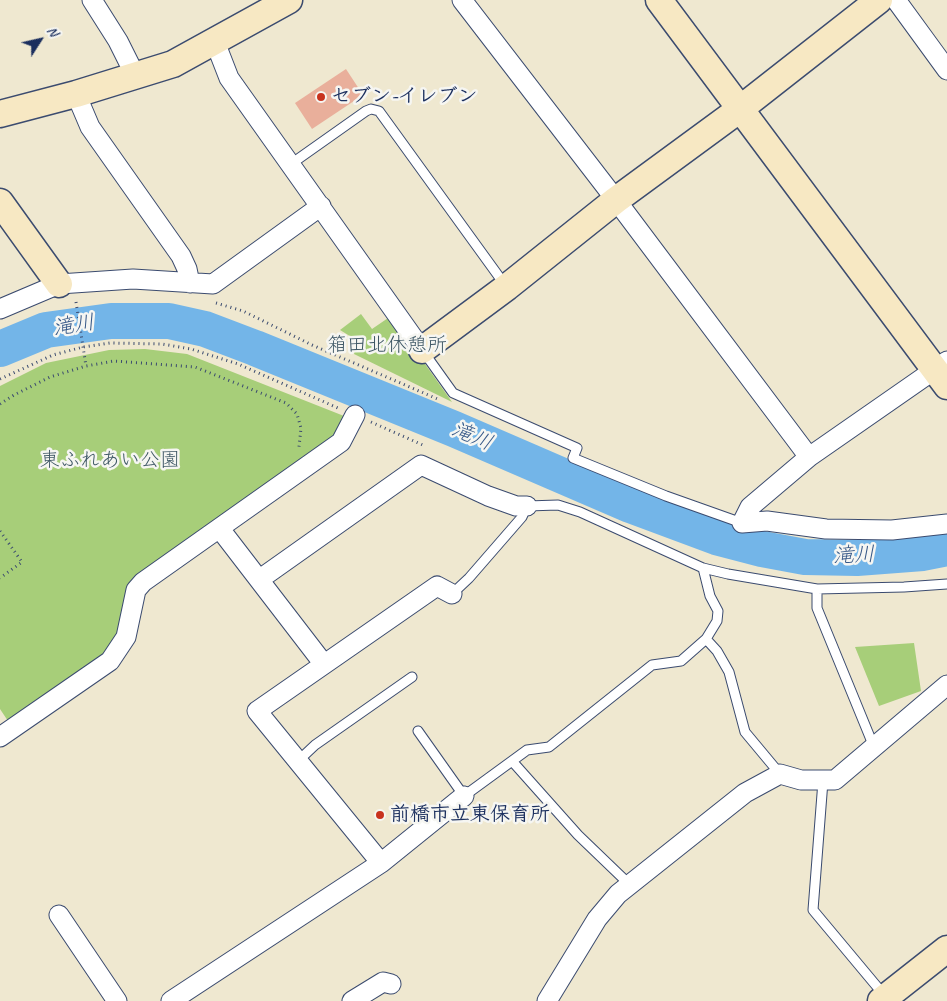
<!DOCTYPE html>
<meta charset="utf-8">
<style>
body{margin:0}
#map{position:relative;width:947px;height:1001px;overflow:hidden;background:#efe8d0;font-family:Caveat,sans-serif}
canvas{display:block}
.north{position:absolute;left:15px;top:15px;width:50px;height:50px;-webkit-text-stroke:4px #f6f6f2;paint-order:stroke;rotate:55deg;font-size:14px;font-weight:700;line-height:20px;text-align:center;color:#1b2f5e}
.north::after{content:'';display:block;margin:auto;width:18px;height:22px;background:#1b2f5e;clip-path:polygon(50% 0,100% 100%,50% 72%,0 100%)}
</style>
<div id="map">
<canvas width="947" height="1001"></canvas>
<div class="north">N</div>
</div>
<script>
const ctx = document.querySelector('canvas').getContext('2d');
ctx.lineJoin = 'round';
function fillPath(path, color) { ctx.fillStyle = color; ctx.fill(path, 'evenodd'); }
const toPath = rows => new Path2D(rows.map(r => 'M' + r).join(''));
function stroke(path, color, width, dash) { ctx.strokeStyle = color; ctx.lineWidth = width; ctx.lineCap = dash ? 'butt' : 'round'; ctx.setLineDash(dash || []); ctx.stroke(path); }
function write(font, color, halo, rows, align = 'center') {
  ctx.font = font + ' Caveat,"Klee One",sans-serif'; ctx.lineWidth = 5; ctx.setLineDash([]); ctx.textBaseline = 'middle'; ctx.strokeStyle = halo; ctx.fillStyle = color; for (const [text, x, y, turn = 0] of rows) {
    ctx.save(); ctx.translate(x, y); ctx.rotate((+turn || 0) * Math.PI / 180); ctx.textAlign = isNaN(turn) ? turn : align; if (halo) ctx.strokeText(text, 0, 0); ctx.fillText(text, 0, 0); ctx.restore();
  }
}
fillPath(toPath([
 [361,314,372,329,391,316,452,402,354,354,358,341,340,330],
 [145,349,187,354,344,416,344,427,337,438,130,586,116,637,104,655,8,721,0,709,0,386,46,363,109,350],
 [914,643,921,691,879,706,855,647]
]), '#a7ce79');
stroke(toPath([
 [0,349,46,330,111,321,169,321,205,329,255,348,454,429,630,505,716,537,762,549,805,557,857,558,923,553,947,548]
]), '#73b5e8', 36);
fillPath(toPath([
 [346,69,363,95,312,129,295,103]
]), '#e9af9b');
const lane = toPath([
 [291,164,366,111,371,109,379,111,505,285],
 [423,351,453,393,577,448,573,458,666,496,742,523],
 [817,589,817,608,874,747],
 [452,594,469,578,522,517,527,506,558,505,580,512,703,568,728,574,817,589,904,587,947,584],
 [706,639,717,651,729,672,745,732,780,774],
 [418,731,464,796,527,750,549,747,652,665,681,661,706,639,717,621,718,611,710,596,703,568],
 [298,761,315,745,412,677],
 [512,761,578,835,630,885],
 [823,781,813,910,884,995]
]);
const street = toPath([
 [92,0,118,41,135,75],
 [462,0,616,200,809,457],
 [896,0,947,70],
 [215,42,229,78,422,350],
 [76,94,90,127,181,256,187,269,190,283],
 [0,309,59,284,133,279,213,284,321,206],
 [742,523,750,507,809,457,947,361],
 [742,523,767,521,826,529,892,530,947,524],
 [220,529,323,663],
 [260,579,421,465,488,496,516,506,527,506],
 [0,737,110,661,126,637,136,590,143,582,341,442,355,415],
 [381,863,257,711,437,586,452,594],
 [59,915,117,1001],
 [171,1001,381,863,464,796],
 [352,1001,383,982,391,984],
 [547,1001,597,919,618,894,745,793,780,774,801,780,835,780,947,685]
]);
const secondary = toPath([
 [659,0,947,386],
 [0,114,76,94,173,64,289,0],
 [0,202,59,284],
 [422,350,507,287,616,200,740,109,879,0],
 [881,1001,947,949]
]);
stroke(lane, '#3b4b6f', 11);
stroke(street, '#3b4b6f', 21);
stroke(secondary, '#3b4b6f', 29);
stroke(toPath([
 [76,302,86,366],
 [216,303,243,311,312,345,440,400],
 [0,379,53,355,83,347,110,343,162,344,191,349,238,364,338,408],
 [0,404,14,395,50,377,86,366,114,361,195,367,286,403,297,414,301,428,299,447],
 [371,422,425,446],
 [0,531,22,562,0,578]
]), '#3b4b6f', 3, [1, 4]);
stroke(lane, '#fff', 9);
stroke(street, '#fff', 19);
stroke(secondary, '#f7e8c3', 26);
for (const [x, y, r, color] of [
 [321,97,5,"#c8321e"],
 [380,815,5,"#c8321e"]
]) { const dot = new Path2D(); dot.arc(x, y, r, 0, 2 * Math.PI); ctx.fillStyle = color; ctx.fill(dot); stroke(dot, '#f6f6f2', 2); }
write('bold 20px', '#1b2f5e', '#f6f6f2', [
 ["セブン-イレブン",331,97],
 ["前橋市立東保育所",390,815]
], 'left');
write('20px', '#3e5765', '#f6f6f2', [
 ["箱田北休憩所",387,346],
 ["東ふれあい公園",110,461]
]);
write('italic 21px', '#355787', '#f6f6f2', [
 ["滝川",74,326,-9],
 ["滝川",472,437,23],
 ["滝川",854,556,-3]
]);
</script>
